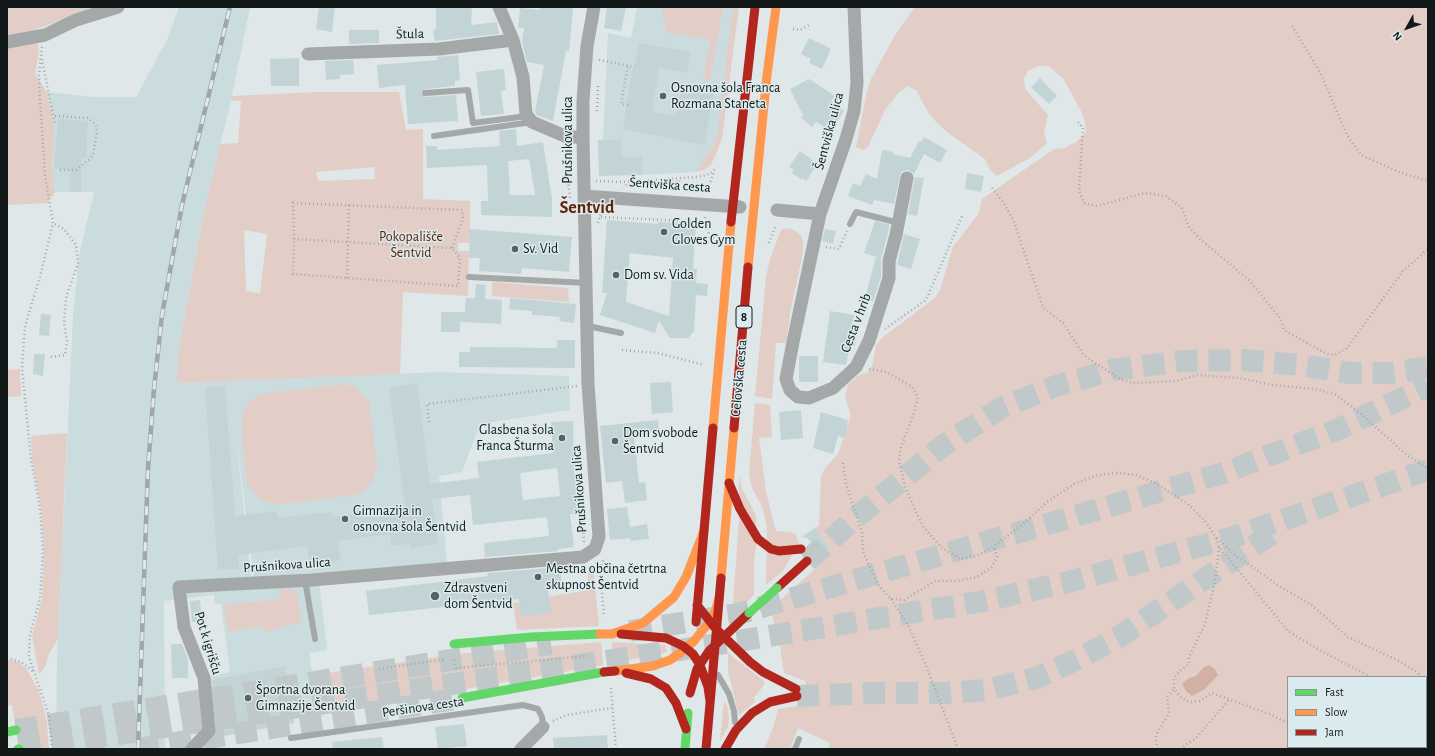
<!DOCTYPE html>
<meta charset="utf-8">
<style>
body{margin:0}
#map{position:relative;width:1435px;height:756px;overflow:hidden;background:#dfe7e8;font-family:"Alegreya Sans",sans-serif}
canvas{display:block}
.frame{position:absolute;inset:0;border:8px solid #131919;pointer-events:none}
.legend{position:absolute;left:1287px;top:676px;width:140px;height:72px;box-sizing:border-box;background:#dbeaec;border:1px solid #8b9698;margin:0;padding:5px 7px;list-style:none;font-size:12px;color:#131919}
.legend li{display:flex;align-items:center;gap:8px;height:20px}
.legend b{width:20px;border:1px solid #8b9698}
.north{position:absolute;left:1387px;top:8px;width:40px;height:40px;-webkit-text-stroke:3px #dbeaec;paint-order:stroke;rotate:230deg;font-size:11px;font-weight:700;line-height:16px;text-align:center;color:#131919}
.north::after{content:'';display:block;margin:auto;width:14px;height:18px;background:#131919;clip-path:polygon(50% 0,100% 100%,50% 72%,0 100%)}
</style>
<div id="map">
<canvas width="1435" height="756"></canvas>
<div class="frame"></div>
<ul class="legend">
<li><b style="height:5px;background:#63d668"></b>Fast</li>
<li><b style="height:5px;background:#ff974d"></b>Slow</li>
<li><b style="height:5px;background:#b3261e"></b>Jam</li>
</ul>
<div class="north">N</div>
</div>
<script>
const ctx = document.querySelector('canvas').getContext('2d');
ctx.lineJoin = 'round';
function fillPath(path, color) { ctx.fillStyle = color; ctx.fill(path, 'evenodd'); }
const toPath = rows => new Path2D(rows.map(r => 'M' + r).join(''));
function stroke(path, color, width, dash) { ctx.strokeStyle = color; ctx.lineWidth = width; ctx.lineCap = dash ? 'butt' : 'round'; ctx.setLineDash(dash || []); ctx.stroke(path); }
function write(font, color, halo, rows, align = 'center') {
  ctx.font = font + ' "Alegreya Sans",sans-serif'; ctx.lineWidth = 3; ctx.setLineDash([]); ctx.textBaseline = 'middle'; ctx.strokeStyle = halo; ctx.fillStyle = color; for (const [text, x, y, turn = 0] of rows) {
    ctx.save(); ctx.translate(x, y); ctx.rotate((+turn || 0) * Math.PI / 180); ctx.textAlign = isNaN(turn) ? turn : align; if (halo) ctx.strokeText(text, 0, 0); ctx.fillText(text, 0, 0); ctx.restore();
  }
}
fillPath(toPath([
 [179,7,250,7,232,96,204,213,179,347,178,383,438,372,569,376,570,410,480,424,462,472,439,476,447,563,318,574,327,647,326,650,309,653,318,711,293,715,294,723,212,738,204,678,230,672,221,604,215,604,214,595,164,601,165,749,56,749,57,662,73,314,79,255,94,192,55,192,52,174,54,127,47,92,93,97,136,97,167,40],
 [235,426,254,579,253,596,251,577],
 [637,7,734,7,717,136,713,146,696,172,642,175,642,157,622,157,617,139,603,140,608,33,631,38]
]), '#cbdcde');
fillPath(toPath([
 [7,7,101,7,7,39],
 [662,7,723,7,710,81,703,79,710,40,666,32],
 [733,7,739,7,722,138,715,157,710,166,704,170,696,172,713,146,717,136],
 [915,7,1428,7,1428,749,828,749,830,743,798,728,790,749,764,749,773,728,778,709,797,706,816,707,808,682,784,673,780,646,771,611,775,606,775,603,778,602,815,569,816,570,830,548,815,528,819,526,821,476,825,468,838,454,851,416,845,397,848,384,859,375,867,373,872,366,876,345,883,337,935,298,940,290,953,247,979,213,982,199,1054,149,1064,148,1076,142,1086,132,1085,122,1081,111,1064,80,1049,66,1039,66,1028,71,1024,79,1025,89,1048,115,1044,132,1047,143,1030,158,997,176,991,171,985,159,947,132,936,122,928,112,916,90,908,86,899,92,885,110,868,147,863,150,856,147,867,91,871,79,895,35],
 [1288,677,1426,677,1426,747,1288,747],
 [34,41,38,44,39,52,35,74,47,92,54,127,52,174,55,192,48,203,7,205,7,48],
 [318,92,399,92,406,130,423,129,423,199,470,201,470,243,458,243,458,251,469,251,468,296,403,292,400,374,177,383,179,347,204,213,220,144,238,143,241,101,231,100,232,96],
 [374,167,375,179,318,181,316,172],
 [244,230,267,234,260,293,246,291],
 [681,180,678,191,624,186,624,184],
 [790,228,800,234,803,240,803,253,791,309,786,343,776,343,772,399,755,396,766,277,770,259,780,232,783,229],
 [492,282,568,288,569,302,492,296],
 [20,369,21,396,7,397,7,370],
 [342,384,356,387,369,402,377,468,372,481,365,490,355,495,283,504,273,504,260,499,255,494,247,482,243,450,242,416,248,403,258,395,268,393],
 [755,403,770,405,772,437,759,438,766,492,776,531,795,533,799,543,783,571,766,585,767,527,763,509,752,488,749,474],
 [67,433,58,639,49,654,45,667,39,674,32,636,42,599,44,550,41,508,32,459,31,436],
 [739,474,742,489,756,515,757,541,754,561,754,595,732,616,739,521],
 [593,565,599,626,517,630,513,603,588,590,588,566],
 [279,588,296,591,302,620,298,623,265,632,263,626,228,632,224,605,280,599],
 [601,642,603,665,460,690,320,711,315,675,456,654],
 [612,642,665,645,667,652,614,663],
 [728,653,764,681,764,685,754,698,755,702,739,715,728,672],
 [7,659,18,662,26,668,39,691,47,722,49,749,19,749,12,705,7,706],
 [724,701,728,708,729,720,728,727,720,741]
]), '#e2cec6');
fillPath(toPath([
 [1209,665,1215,669,1218,675,1205,689,1192,696,1186,691,1182,684,1189,678,1196,676,1204,667]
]), '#d2b0a5');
fillPath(toPath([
 [319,7,335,7,332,32,316,29],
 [540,7,573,8,569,51,566,51,553,121,537,115,535,112,544,65,527,62,522,42,524,28,518,28,520,8,540,10],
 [607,7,626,7,621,31,604,28],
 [436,8,472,8,471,25,497,22,499,34,435,41,433,29,436,29],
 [349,30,379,30,379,43,349,44],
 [809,38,831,49,822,69,809,63,811,59,801,54],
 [639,43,691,52,687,73,659,68,652,112,676,116,682,84,714,90,705,145,623,129,632,69,634,69],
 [458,55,460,80,455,81,455,86,425,89,421,93,425,97,456,95,458,121,408,124,405,85,379,88,377,65,437,60,437,57],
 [299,58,299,86,271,86,270,59],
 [353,60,354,74,340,75,340,79,326,80,325,61],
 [504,69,506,90,501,91,504,114,481,116,476,72],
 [1040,78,1057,96,1049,104,1031,87],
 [809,79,835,96,831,101,844,111,831,131,816,122,812,127,801,117,803,115,790,89],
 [58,119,88,121,86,158,81,158,81,192,70,192,70,170,54,169],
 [516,129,517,146,543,142,552,199,552,217,481,215,481,201,488,201,487,165,427,168,426,146,437,146,437,150,500,146,499,131],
 [529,159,535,195,510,195,508,161],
 [924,137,947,150,940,163,924,154,914,174,908,170,901,172,894,204,874,200,872,205,848,196,853,183,860,186,866,174,877,179,882,150,894,152,893,154,910,158,919,141,921,142],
 [621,139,622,157,642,157,642,175,599,176,598,140],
 [800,151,818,164,806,181,803,178,802,180,792,173,794,170,789,167],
 [967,173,984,176,981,192,965,189],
 [915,177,924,178,917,216,908,214],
 [607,220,658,224,658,222,696,224,693,269,697,269,696,283,708,284,707,296,696,295,694,331,688,338,670,338,659,321,655,333,600,315,607,293,602,293],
 [630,253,673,258,669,316,626,302],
 [875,221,890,225,881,259,881,277,873,301,865,298,876,257,864,253],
 [470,229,572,237,569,272,522,268,521,274,479,271,480,258,469,258],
 [825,229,836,231,833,244,822,241],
 [904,234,920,239,911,269,897,265],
 [476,284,486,285,485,299,502,300,501,324,460,322,460,332,441,332,441,312,465,312,466,298,475,298],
 [510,298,576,304,574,323,559,321,560,317,532,315,532,311,509,309],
 [830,311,854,315,852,325,857,325,855,346,850,345,846,365,823,362],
 [41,314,51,315,49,336,39,335],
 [557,340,575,340,575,368,459,367,459,352,470,352,470,347,557,348],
 [34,354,45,354,43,376,33,374],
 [799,356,818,356,818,382,799,382],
 [671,382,673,412,652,414,650,383],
 [417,383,430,484,479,478,477,462,553,453,551,422,573,421,574,470,579,513,570,514,574,547,558,549,558,551,485,557,484,543,549,536,547,517,473,525,470,495,432,499,438,544,410,548,410,544,391,546,390,534,338,541,341,560,309,564,307,546,238,555,239,569,218,570,205,388,225,386,235,516,277,511,278,518,331,512,332,517,405,508,389,387],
 [557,468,560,496,523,500,520,473],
 [801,410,803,438,781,440,779,412],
 [821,412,848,420,845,438,838,436,833,454,813,448],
 [658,420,659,432,634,435,639,483,645,482,647,500,625,503,622,481,606,483,600,426],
 [627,507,630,527,647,524,649,539,630,541,630,538,610,540,607,509],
 [815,528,830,548,816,571,819,558,813,550,811,542,807,538,801,537],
 [560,567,562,588,548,590,551,613,521,616,519,599,369,615,366,591,488,576,487,573],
 [200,600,202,622,192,622,190,601],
 [171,644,182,644,188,659,188,678,172,678],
 [285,666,294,723,214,738,217,730,212,680],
 [806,682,808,682,816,707,803,706,809,699],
 [464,724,467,746,438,749,435,727],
 [607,735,608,749,554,749,553,738],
 [382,737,384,749,333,749,332,742]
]), '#c3d4d6');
stroke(toPath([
 [807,561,853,520,944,445,1001,408,1056,386,1112,370,1183,361,1244,360,1301,365,1350,373,1390,373,1428,367],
 [630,631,738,614,1223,473,1336,430,1428,386],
 [797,696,873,693,950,693,986,690,1036,678,1078,659,1117,638,1279,529],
 [16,730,551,644],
 [19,749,732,642,984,601,1068,582,1230,538,1428,470],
 [137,749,462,698]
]), '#c0c8c9', 22, [22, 11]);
stroke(toPath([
 [1292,26,1320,72,1347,135,1361,155,1399,172,1428,181],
 [793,29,800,30,811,24],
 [42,47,39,75,40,99,45,176,53,223,40,277,25,326,22,368,31,459,40,508,43,550,40,599,30,635,29,657,49,716,52,749],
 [41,55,55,125],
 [599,60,635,67],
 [628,105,621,104,628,65],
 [597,111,598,86],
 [55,116,88,118,96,125,97,132,93,155,90,159,76,170,57,170],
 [1078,122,1083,128,1079,190,1084,203,1097,206,1145,193,1166,196,1182,208,1189,227,1199,238,1249,280,1280,318,1284,330,1327,354,1335,355,1347,348,1403,271,1428,249],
 [566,149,565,157,570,198],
 [596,181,622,182,697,177,710,174,716,168],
 [992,188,1004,203,1014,222,1043,307,1064,324,1083,354,1095,363,1120,379,1133,383,1176,381,1197,375,1240,378,1272,385,1315,389,1335,394,1361,414,1408,456,1428,468],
 [707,189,715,171],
 [601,217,705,222],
 [705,217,705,222,710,237,715,238],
 [598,223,602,209],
 [294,239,452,248,460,258,458,286,293,274,294,239],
 [294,239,293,203,462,210,463,218,452,248],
 [769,243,776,225],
 [826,247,839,249,847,231],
 [347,278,349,204],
 [885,329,926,300,963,214],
 [622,350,658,353,704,365],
 [51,357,65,355,67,341,64,322,66,298,78,263,76,245,64,229,53,223],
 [869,369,886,372,911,386,918,397,914,413,901,447,899,460,905,487,922,525,941,547,960,559,977,556,994,546,1022,525,1047,502,1074,484,1098,475,1118,473,1136,475,1155,483,1188,504,1205,521,1215,536,1219,547,1288,631,1323,652,1371,677],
 [429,422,427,404,577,386],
 [843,463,846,484,862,532,863,552,879,586,891,599,904,600,935,581,955,581,977,577,992,567,997,557,994,546],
 [580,469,584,542],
 [1217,538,1234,554,1279,586,1313,606,1348,637,1397,660,1417,672,1421,677],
 [1219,547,1215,582,1205,624,1189,657,1189,664,1180,671,1174,678,1174,689,1181,698,1190,702,1200,701,1212,693,1272,715,1288,723],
 [596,562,600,569,604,617],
 [600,569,604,558],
 [891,599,908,625,925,663,958,749],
 [7,658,21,662,33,671],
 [454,660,456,668,588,656],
 [379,669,446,659],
 [1426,684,1428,686],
 [611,688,616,749],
 [553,721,567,715,612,708],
 [1426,725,1428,728],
 [1343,747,1348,749],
 [1157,749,1156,735,1169,713,1167,697,1174,689],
 [1180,749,1196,738,1229,700]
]), '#a4a9a9', 2.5, [1, 3]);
stroke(toPath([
 [425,93,468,90,473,123,527,116],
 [434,136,532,122],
 [850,224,856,212,899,223],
 [469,277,587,283],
 [588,326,621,333],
 [305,580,315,639],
 [718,675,729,694,734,711,735,722],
 [291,738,523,705,538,709,542,717,543,727],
 [795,749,799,739]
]), '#a4a8a8', 6);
stroke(toPath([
 [499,7,513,40,523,77,526,114,532,122,567,137,583,137],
 [854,7,857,83,854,111,846,139,820,214,793,342,786,379,790,390,798,397,809,398,833,388,856,367,869,341,889,278,889,261,896,235,907,178],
 [7,42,45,35,76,20,118,7],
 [308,54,439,49,513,40],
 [584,196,740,207],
 [777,210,820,214],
 [192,749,209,731,204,678,184,627,179,587,312,580,583,557,595,549,599,537,588,384,583,137,583,101,587,46,594,7],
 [521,749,543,727]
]), '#a4a8a8', 13);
stroke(toPath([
 [454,644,531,637,600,634],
 [462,698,604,672],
 [7,732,16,730],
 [18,749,19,749],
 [685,749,688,713]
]), '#63d668', 9);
stroke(toPath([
 [748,267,767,75,776,7],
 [713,428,731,222],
 [721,578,734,428],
 [612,634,643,623,674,597,686,577,704,531],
 [615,671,653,666,670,660,680,653,694,641,707,625,715,612,719,598]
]), '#ff974d', 9);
stroke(toPath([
 [731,222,755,7],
 [734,428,748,267],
 [729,483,740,509,758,539,771,549,779,551,801,549],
 [777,588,807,561],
 [697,605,716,629,750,662,763,672,796,689],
 [696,622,713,428],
 [621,634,666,638,683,646,693,654,700,665,708,687,710,701],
 [626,673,651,679,666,688,676,703,686,729],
 [690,693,697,669,709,651,749,613],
 [706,749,721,578],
 [725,749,736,730,752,713,770,702,797,696]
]), '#b3261e', 9);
const rail = toPath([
 [138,749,148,468,154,389,162,315,182,205,230,7]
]);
stroke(rail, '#a2a6a7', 4.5);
stroke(rail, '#dbeaec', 3, [9]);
stroke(toPath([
 [749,613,777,588]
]), '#63d668', 9);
stroke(toPath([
 [600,634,612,634]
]), '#ff974d', 9);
stroke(toPath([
 [604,672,615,671]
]), '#b3261e', 9);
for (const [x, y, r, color] of [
 [663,96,4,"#5a6161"],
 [664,232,4,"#5a6161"],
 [515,249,4,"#5a6161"],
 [616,275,4,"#5a6161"],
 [562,438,4,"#5a6161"],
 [615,441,4,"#5a6161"],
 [345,519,4,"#5a6161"],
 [538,577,4,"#5a6161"],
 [435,596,5,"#5a6161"],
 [248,698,4,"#5a6161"]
]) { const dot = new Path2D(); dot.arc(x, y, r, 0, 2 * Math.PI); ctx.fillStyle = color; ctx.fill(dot); stroke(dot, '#dbeaec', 1.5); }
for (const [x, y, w] of [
 [744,317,16]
]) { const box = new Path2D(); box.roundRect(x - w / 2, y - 11, w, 22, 3); ctx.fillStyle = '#dbeaec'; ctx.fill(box); stroke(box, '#131919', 1); }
write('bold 13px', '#131919', null, [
 ["8",744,317]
]);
write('14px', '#131919', '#dbeaec', [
 ["Štula",410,34,-1],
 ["Šentviška ulica",829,131,-75],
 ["Prušnikova ulica",568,140,-90],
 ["Šentviška cesta",670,185,4],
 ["Cesta v hrib",856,323,-69],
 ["Celovška cesta",739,378,-85],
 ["Prušnikova ulica",579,489,-94],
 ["Prušnikova ulica",287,565,-4],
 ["Pot k igrišču",208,643,73],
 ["Peršinova cesta",423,707,-8]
]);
write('14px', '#131919', '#dbeaec', [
 ["Osnovna šola Franca",671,88],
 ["Rozmana Staneta",671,104],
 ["Golden",672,224],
 ["Gloves Gym",672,240],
 ["Sv. Vid",523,249],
 ["Dom sv. Vida",624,275],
 ["Glasbena šola",554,430,"right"],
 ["Franca Šturma",554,446,"right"],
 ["Dom svobode",623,433],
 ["Šentvid",623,449],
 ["Gimnazija in",353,511],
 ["osnovna šola Šentvid",353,527],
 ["Mestna občina četrtna",546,569],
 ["skupnost Šentvid",546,585],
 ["Zdravstveni",444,588],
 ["dom Šentvid",444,604],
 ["Športna dvorana",256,690],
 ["Gimnazije Šentvid",256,706]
], 'left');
write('14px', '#5c1d06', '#dbeaec', [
 ["Pokopališče",411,237],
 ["Šentvid",411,253]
]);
write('bold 18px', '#64230c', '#dbeaec', [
 ["Šentvid",587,208]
]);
</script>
